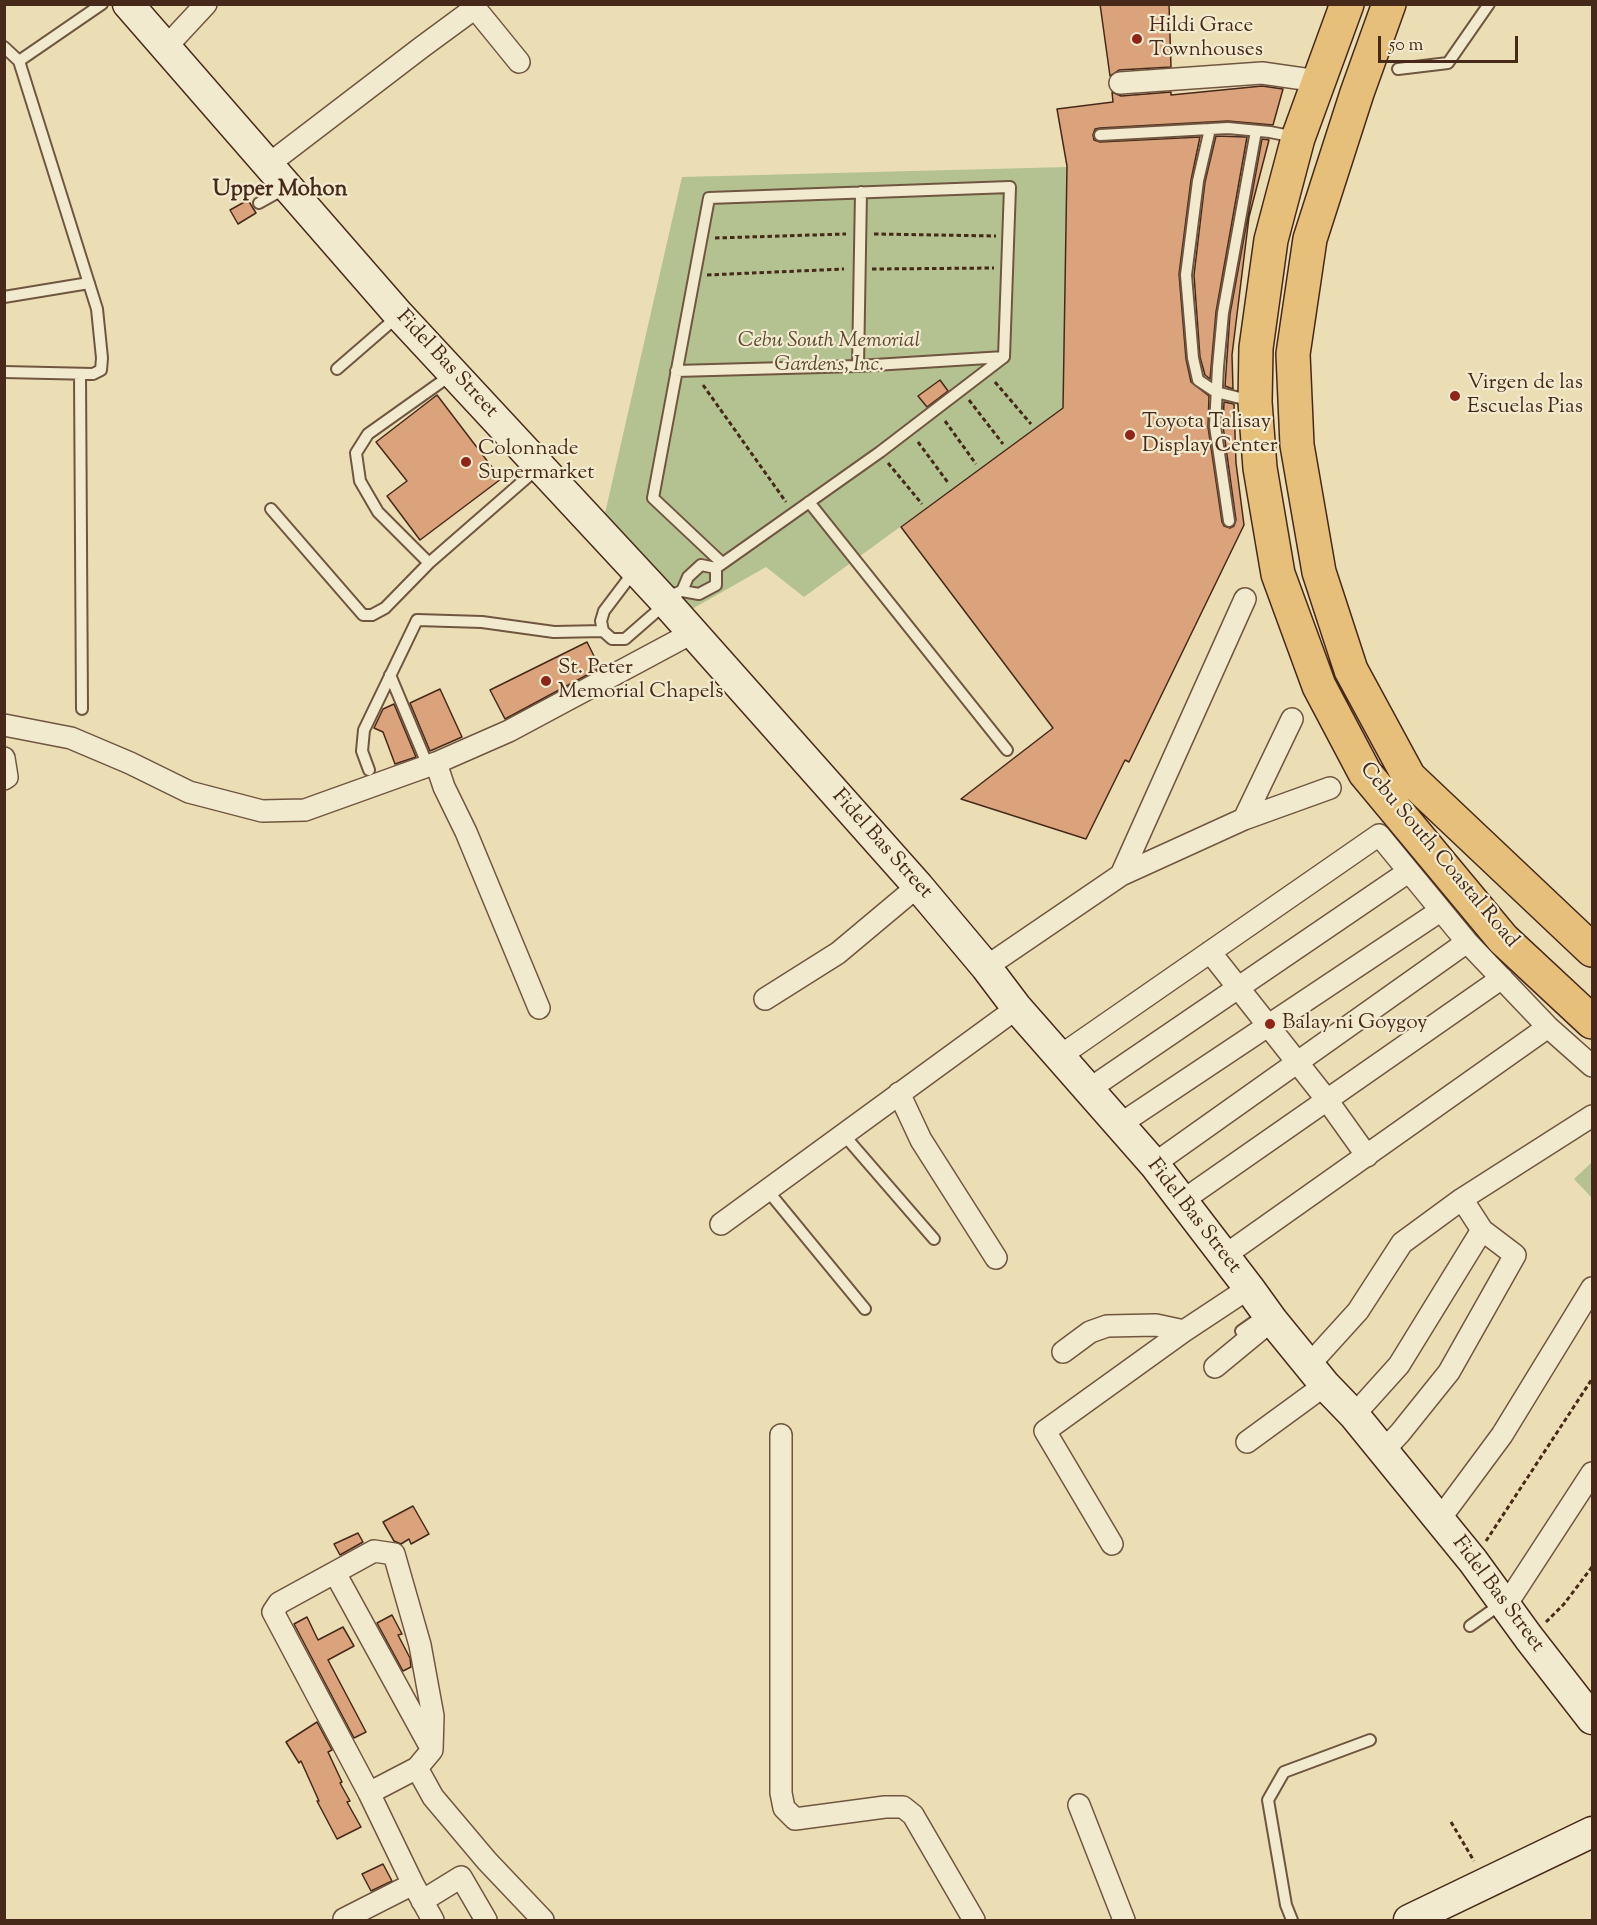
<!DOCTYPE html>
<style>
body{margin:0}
#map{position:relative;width:1597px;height:1925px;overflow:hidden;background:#ebdeb4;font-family:"Sorts Mill Goudy",serif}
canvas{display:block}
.frame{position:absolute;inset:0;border:6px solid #47291a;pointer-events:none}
.scale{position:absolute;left:1378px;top:36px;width:140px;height:27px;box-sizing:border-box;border:3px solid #47291a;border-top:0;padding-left:8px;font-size:18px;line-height:21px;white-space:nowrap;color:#47291a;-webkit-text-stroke:4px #f2eace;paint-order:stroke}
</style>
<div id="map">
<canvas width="1597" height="1925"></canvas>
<div class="frame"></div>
<div class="scale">50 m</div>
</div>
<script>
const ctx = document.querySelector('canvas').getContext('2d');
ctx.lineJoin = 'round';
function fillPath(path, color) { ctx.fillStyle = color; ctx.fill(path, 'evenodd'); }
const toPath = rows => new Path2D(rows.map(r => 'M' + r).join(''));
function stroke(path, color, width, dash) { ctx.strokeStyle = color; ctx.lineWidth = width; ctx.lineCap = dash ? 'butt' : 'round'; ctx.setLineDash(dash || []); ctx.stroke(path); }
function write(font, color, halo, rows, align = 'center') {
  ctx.font = font + ' "Sorts Mill Goudy",serif'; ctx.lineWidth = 4.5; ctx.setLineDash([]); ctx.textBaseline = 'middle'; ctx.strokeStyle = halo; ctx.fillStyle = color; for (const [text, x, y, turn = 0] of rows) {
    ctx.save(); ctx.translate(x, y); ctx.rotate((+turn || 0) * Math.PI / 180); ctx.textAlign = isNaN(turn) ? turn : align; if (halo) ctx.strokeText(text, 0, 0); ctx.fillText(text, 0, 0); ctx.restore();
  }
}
fillPath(toPath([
 [1067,167,1063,408,804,597,766,567,685,613,603,522,682,177],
 [1592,1162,1592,1198,1574,1179]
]), '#b3c290');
const building = toPath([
 [1100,4,1169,4,1171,67,1119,70,1110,76,1100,4],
 [1262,86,1283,89,1273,125,1228,121,1100,128,1095,129,1093,135,1094,140,1100,142,1200,137,1191,180,1179,274,1186,359,1191,382,1209,396,1208,427,1222,522,1224,526,1230,528,1234,526,1236,520,1223,426,1224,402,1234,404,1236,463,1244,525,1129,762,1125,760,1086,839,961,799,1053,728,901,527,1063,408,1067,166,1057,109,1113,102,1112,92,1121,96,1171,92,1171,95,1262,86],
 [1216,136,1247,137,1216,312,1210,379,1205,375,1200,357,1194,275,1205,182,1216,136],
 [1262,139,1269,140,1249,217,1232,355,1233,389,1225,386,1230,314,1262,139],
 [248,200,256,213,238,224,230,210,248,200],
 [940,380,948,391,927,407,918,396,940,380],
 [437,395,501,479,420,540,387,496,407,481,376,442,437,395],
 [587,642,600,668,505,719,490,690,587,642],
 [440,689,462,737,430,751,410,703,440,689],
 [394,704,416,757,395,764,383,732,374,728,383,709,394,704],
 [413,1506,429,1534,411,1544,409,1539,401,1544,394,1541,383,1522,413,1506],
 [358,1533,363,1542,340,1555,334,1544,358,1533],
 [392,1615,402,1634,398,1635,410,1658,411,1667,403,1671,377,1623,392,1615],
 [307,1617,318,1640,343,1627,354,1646,328,1660,366,1732,354,1738,294,1624,307,1617],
 [317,1722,332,1750,328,1752,342,1782,340,1783,350,1801,347,1802,361,1827,337,1839,317,1801,319,1801,301,1761,299,1763,286,1742,317,1722],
 [383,1864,392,1881,371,1891,362,1874,383,1864]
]);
fillPath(building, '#daa37b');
stroke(building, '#47291a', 1.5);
const lane = toPath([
 [4,47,19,61,97,309,102,358,101,370,93,374,4,372],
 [19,61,102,4],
 [1398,69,1448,63,1489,4],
 [1100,135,1210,129],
 [259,203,286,188],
 [4,297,89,283],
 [858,366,861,192],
 [337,369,397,317],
 [676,371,858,366,1004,357],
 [80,374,82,709],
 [1252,401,1216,392,1198,380,1193,358,1186,275,1198,181,1210,129,1228,128,1270,132,1295,137],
 [809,502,1007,750],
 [271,509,363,615,372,615,385,608,429,563,538,468],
 [1229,521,1215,426,1218,367,1223,313,1256,131],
 [429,563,378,512,360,481,356,453,368,434,451,375],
 [635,570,604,611,601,621,603,631,612,639,625,639,664,605],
 [682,591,699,594,716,585,716,568],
 [666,597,682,591,688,577,701,565,716,568,880,452,1004,357,1010,187,709,198,653,498,722,563],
 [390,675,428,766],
 [369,770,362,751,364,730,417,620,482,622,554,632,603,631],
 [844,1135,934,1239],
 [768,1191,865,1309],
 [1241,1331,1258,1319],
 [1470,1626,1501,1604],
 [1292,1920,1286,1905,1268,1800,1284,1772,1370,1740]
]);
const street = toPath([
 [166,47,206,4],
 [1120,83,1262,73,1318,81],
 [269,164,422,47,475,8,519,62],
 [4,725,71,738,130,763,189,792,262,811,305,810,436,763,509,731,692,633],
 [4,758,7,777,4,779],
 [436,763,444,787,466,832,539,1008],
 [1244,819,1292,719],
 [1121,875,1245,599],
 [1210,952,1327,1100,1367,1156],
 [986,967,1121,875,1244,819,1330,788],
 [765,999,838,953,918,886],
 [1060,1056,1379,835,1467,942,1548,1027,1592,1066],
 [1088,1090,1408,872],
 [899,1093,921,1140,996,1258],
 [1119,1125,1440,911],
 [1154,1164,1467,942],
 [1182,1201,1502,978],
 [721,1224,1017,1008],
 [1224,1256,1548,1027],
 [1063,1352,1090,1332,1107,1326,1156,1325,1184,1331],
 [1309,1365,1358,1311,1402,1243,1462,1199,1592,1116],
 [1215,1367,1272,1320],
 [1354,1415,1399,1365,1482,1230,1462,1199],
 [781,1435,781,1793,784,1808,795,1819,885,1807,903,1807,913,1815,974,1920],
 [1247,1442,1325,1385],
 [1383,1451,1400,1433,1449,1372,1515,1255,1482,1230],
 [1439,1520,1502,1435,1592,1288],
 [1112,1544,1045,1431,1184,1331,1249,1288],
 [335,1573,431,1748],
 [1506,1605,1592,1473],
 [369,1793,417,1768],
 [1079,1805,1124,1920],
 [422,1901,461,1877,486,1920],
 [344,1919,413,1884],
 [433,1920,413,1884,369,1793,273,1612,279,1603,374,1551,394,1554,420,1645,433,1716,432,1750,417,1768,433,1797,487,1861,543,1920]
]);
const secondary = toPath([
 [128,4,399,315,662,598,918,886,986,967,1017,1008,1154,1164,1249,1288,1272,1320,1325,1385,1354,1415,1473,1561,1529,1638,1592,1719],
 [1409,1920,1592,1832]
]);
const highway = toPath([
 [1347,4,1298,138,1271,240,1256,348,1255,402,1260,468,1278,574,1319,686,1365,773,1503,939,1592,1022],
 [1389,4,1357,93,1310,239,1293,354,1297,445,1319,572,1351,670,1409,777,1592,950]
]);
stroke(lane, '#705640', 14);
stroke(street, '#705640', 24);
stroke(secondary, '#47291a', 33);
stroke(highway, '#47291a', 36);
stroke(toPath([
 [874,234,996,236],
 [715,238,846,234],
 [872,269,994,268],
 [707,275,844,269],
 [995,382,1031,424],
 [703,385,786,502],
 [969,400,1003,444],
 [945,421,976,464],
 [918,442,949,484],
 [888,463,922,504],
 [1486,1541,1592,1379],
 [1546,1622,1564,1604,1592,1567],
 [1451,1822,1474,1861]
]), '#47291a', 3, [4.5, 3]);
stroke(lane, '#f2eace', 10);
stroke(street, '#f2eace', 21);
stroke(secondary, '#f2eace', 30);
stroke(highway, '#e6bf7a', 33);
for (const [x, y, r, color] of [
 [1137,39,6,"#8f2418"],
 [1455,396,6,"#8f2418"],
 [1130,435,6,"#8f2418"],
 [466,462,6,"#8f2418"],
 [546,681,6,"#8f2418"],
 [1270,1024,6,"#8f2418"]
]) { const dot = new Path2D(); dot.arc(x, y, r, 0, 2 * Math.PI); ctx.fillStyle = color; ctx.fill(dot); stroke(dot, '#f2eace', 2); }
write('21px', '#47291a', '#f2eace', [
 ["Hildi Grace",1149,27],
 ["Townhouses",1149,51],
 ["Virgen de las",1467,384],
 ["Escuelas Pias",1467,408],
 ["Toyota Talisay",1142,423],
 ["Display Center",1142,447],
 ["Colonnade",478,450],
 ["Supermarket",478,474],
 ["St. Peter",558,669],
 ["Memorial Chapels",558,693],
 ["Balay ni Goygoy",1282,1024]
], 'left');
write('italic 21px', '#5d4832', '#f2eace', [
 ["Cebu South Memorial",829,342],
 ["Gardens, Inc.",829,366]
]);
write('21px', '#47291a', '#f2eace', [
 ["Fidel Bas Street",446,365,47],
 ["Fidel Bas Street",881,845,48],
 ["Cebu South Coastal Road",1438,856,50],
 ["Fidel Bas Street",1193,1217,52],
 ["Fidel Bas Street",1497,1595,53]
]);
write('bold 22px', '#47291a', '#f2eace', [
 ["Upper Mohon",280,191]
]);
</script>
